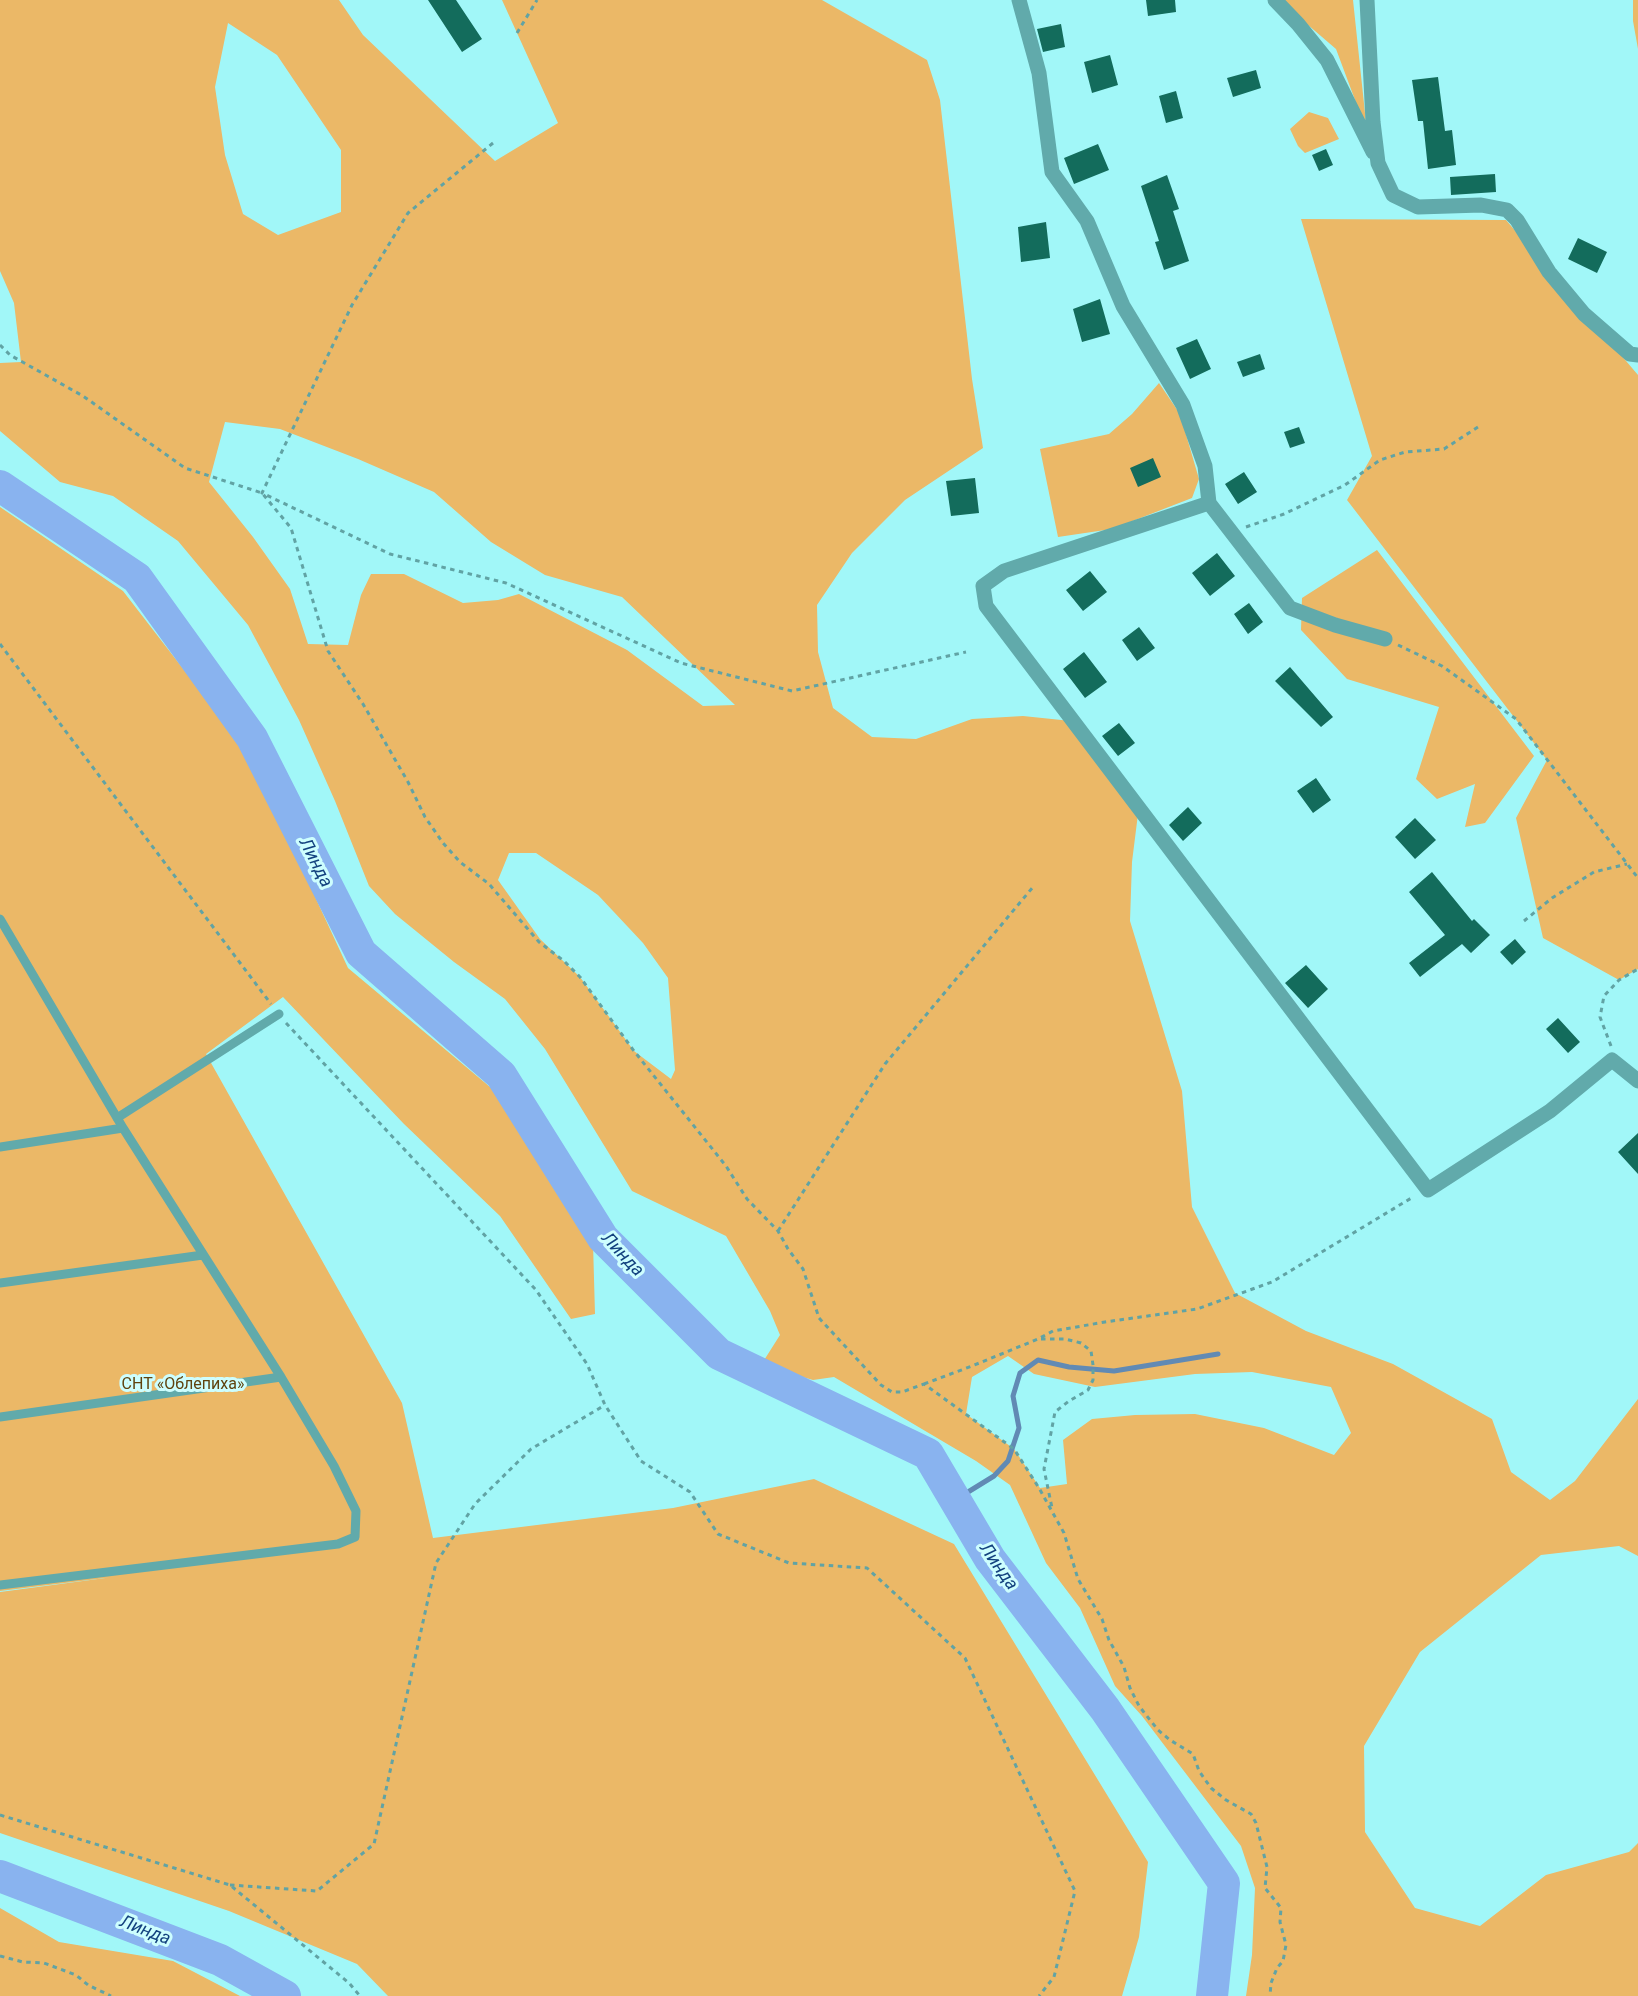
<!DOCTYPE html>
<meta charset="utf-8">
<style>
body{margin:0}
canvas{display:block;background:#a1f7f8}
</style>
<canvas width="1638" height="1996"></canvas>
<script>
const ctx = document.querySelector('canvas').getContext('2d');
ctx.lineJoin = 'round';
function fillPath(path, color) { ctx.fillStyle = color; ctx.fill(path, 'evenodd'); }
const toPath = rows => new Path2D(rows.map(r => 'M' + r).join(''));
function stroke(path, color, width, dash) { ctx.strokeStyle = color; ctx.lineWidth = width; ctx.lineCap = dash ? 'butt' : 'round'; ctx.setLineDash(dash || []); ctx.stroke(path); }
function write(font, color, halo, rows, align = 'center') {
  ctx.font = font + ' Roboto,sans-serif'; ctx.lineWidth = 6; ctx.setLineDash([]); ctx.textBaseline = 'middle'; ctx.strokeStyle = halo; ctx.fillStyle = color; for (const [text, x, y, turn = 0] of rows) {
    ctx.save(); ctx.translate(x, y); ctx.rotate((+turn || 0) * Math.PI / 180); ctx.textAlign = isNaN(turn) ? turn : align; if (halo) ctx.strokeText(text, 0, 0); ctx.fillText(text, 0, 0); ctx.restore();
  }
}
fillPath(toPath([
 [0,0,339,0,363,35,495,161,558,123,502,0,822,0,927,60,940,100,972,379,983,448,905,500,852,553,817,605,818,652,833,708,872,737,916,739,972,719,1023,716,1071,721,1139,806,1132,862,1130,921,1182,1091,1192,1207,1235,1293,1306,1331,1393,1364,1492,1419,1511,1472,1550,1500,1575,1481,1638,1399,1638,1556,1619,1546,1541,1555,1420,1652,1364,1746,1365,1832,1415,1908,1480,1926,1546,1875,1629,1852,1638,1843,1638,1996,1246,1996,1252,1955,1255,1888,1241,1846,1142,1716,1115,1686,1080,1608,1046,1563,1010,1485,976,1461,834,1377,813,1380,761,1365,780,1335,770,1311,726,1236,632,1191,545,1049,505,999,454,962,395,914,369,886,335,801,299,720,248,625,178,541,113,496,60,482,0,431,0,363,21,362,14,303,0,271],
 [228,23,277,55,341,150,341,212,278,235,243,214,225,155,215,87],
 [225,422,280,429,358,459,434,492,491,542,545,575,622,597,735,705,703,706,627,650,519,594,498,600,463,603,404,574,371,574,361,595,348,645,308,644,290,589,253,537,209,482],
 [509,853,536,853,598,895,643,943,668,978,675,1070,671,1079,634,1051,580,977,540,939,498,880],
 [1008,1356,1034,1374,1095,1387,1195,1374,1252,1372,1331,1387,1351,1433,1334,1455,1264,1428,1195,1414,1135,1415,1092,1419,1063,1440,1067,1484,1040,1488,1014,1449,966,1414,972,1377],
 [1279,0,1353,0,1367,132,1336,49],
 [1633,0,1638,0,1638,49,1633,21],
 [1309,112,1328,118,1339,139,1305,153,1298,146,1290,129],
 [1301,219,1506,220,1638,375,1638,969,1619,980,1543,938,1516,818,1547,760,1347,500,1372,456],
 [1159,383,1180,414,1199,479,1192,498,1112,529,1058,537,1040,449,1109,434,1132,414],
 [0,507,123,591,249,754,348,968,496,1092,593,1243,595,1314,571,1319,500,1216,404,1124,283,997,206,1054,402,1403,433,1538,673,1508,814,1479,954,1544,1148,1862,1139,1937,1122,1996,388,1996,357,1964,229,1911,0,1833,0,1592,113,1577,0,1591],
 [1377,550,1534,756,1485,823,1465,827,1475,784,1437,799,1416,779,1439,707,1347,679,1301,630,1302,598],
 [0,1908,59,1942,173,1961,240,1996,0,1996]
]), '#ebb867');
stroke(toPath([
 [955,1500,994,1476,1008,1461,1019,1428,1013,1396,1020,1373,1038,1360,1069,1367,1114,1371,1218,1354]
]), '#618ab4', 5);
stroke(toPath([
 [0,486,137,578,252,738,361,953,501,1075,603,1238,719,1354,928,1454,990,1559,1105,1709,1224,1883,1212,1996],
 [0,1876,220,1960,285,1996]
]), '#89b3ef', 32);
fillPath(toPath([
 [428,0,456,0,482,39,462,52],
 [1146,0,1175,0,1176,12,1148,16],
 [1061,24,1065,47,1043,52,1037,29],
 [1110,55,1118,85,1092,93,1084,62],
 [1256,70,1261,88,1233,97,1227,78],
 [1438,77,1445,131,1452,130,1456,165,1428,169,1423,121,1418,121,1412,80],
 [1176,91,1183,118,1166,123,1159,96],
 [1098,144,1109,170,1074,184,1064,158],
 [1326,149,1333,165,1319,171,1312,155],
 [1495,174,1496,192,1451,195,1450,177],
 [1167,175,1179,209,1173,211,1189,261,1164,270,1155,242,1159,241,1141,186],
 [1046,222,1050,258,1021,262,1018,227],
 [1578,238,1607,252,1597,273,1568,259],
 [1100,299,1110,334,1082,342,1073,309],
 [1197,339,1211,369,1190,379,1176,348],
 [1260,354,1265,369,1243,377,1237,362],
 [1299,427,1305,443,1290,448,1284,432],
 [1153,458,1161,477,1138,487,1130,468],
 [1244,472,1257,492,1238,504,1225,484],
 [975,478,979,513,951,516,946,481],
 [1217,553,1235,576,1210,596,1192,573],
 [1090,571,1107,592,1083,611,1066,590],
 [1249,603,1263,622,1248,634,1234,614],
 [1139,627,1155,648,1137,661,1122,640],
 [1084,652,1107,682,1085,698,1063,669],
 [1290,667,1333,717,1321,727,1275,681],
 [1119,723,1135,743,1118,756,1102,736],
 [1316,778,1331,800,1313,813,1297,791],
 [1188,807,1202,823,1183,841,1169,825],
 [1415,818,1436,840,1415,859,1395,837],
 [1432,872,1472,921,1474,919,1490,935,1471,953,1462,944,1420,977,1409,963,1445,935,1409,892],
 [1515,939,1526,952,1512,965,1500,952],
 [1306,965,1328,989,1308,1008,1285,983],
 [1558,1018,1580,1042,1568,1053,1546,1029],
 [1638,1133,1638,1174,1618,1152]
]), '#136c5c');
stroke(toPath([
 [517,33,537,0],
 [493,143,408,213,352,305,262,493,390,554,506,583,681,663,792,691,966,652],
 [0,345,10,355,83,396,185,468,262,493,291,528,328,651,363,704,408,782,425,817,443,843,460,862,489,884,539,942,564,961,580,977,634,1051,726,1166,747,1199,778,1231,788,1249,803,1269,819,1318,881,1385,892,1392,902,1392,924,1384,1014,1449,1039,1488,1064,1533,1078,1579,1102,1619,1109,1640,1124,1667,1130,1688,1139,1706,1158,1730,1170,1740,1193,1754,1199,1771,1211,1788,1226,1800,1251,1814,1256,1823,1267,1867,1265,1888,1281,1908,1280,1922,1286,1945,1283,1961,1277,1968,1271,1983,1270,1996],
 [1246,527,1284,514,1345,485,1380,460,1405,452,1444,449,1478,427],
 [0,644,271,1004],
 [1398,645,1442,666,1516,719,1638,878],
 [1524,921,1552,898,1594,872,1627,864],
 [286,1023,536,1290,587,1364,605,1405,641,1461,690,1492,718,1534,789,1563,867,1568,965,1658,1075,1891,1054,1977,1039,1996],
 [1611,1046,1600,1017,1604,996,1619,980,1638,969],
 [778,1231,885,1064,1033,887],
 [1041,1339,1065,1339,1081,1343,1091,1351,1093,1365,1093,1380,1088,1390,1069,1401,1055,1412,1044,1469,1052,1508],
 [924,1384,972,1366,1038,1339,1053,1331,1105,1322,1197,1309,1272,1282,1413,1197],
 [0,1815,230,1885,349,1983,360,1996],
 [230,1885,317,1891,374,1844,436,1563,475,1504,531,1449,605,1405],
 [0,1956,23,1962,44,1963,76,1975,88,1985,111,1996]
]), '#61a3a4', 3, [4.5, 4.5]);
stroke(toPath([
 [0,919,123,1128,0,1147],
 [117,1118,279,1014],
 [0,1283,203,1255],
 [0,1417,281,1377,123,1128],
 [0,1585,338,1544,355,1537,356,1511,334,1466,281,1377]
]), '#61aaab', 9);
stroke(toPath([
 [1019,0,1039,73,1052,172,1087,221,1123,306,1183,405,1205,466,1209,503,1290,608,1335,625,1385,639],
 [1275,0,1298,24,1327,60,1373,152],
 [1367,0,1373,122,1378,163,1393,195,1418,207,1481,205,1507,210,1517,220,1549,272,1584,314,1630,354,1638,355],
 [1209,503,1004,571,983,586,986,606,1428,1190,1550,1111,1612,1060,1638,1081]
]), '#61aaab', 15);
write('16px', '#60430e', '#cdfefe', [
 ["СНТ «Облепиха»",183,1385]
]);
write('italic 18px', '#13427f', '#cdfefe', [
 ["Линда",315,863,63],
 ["Линда",622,1255,47],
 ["Линда",998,1567,55],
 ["Линда",145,1931,21]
]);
</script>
